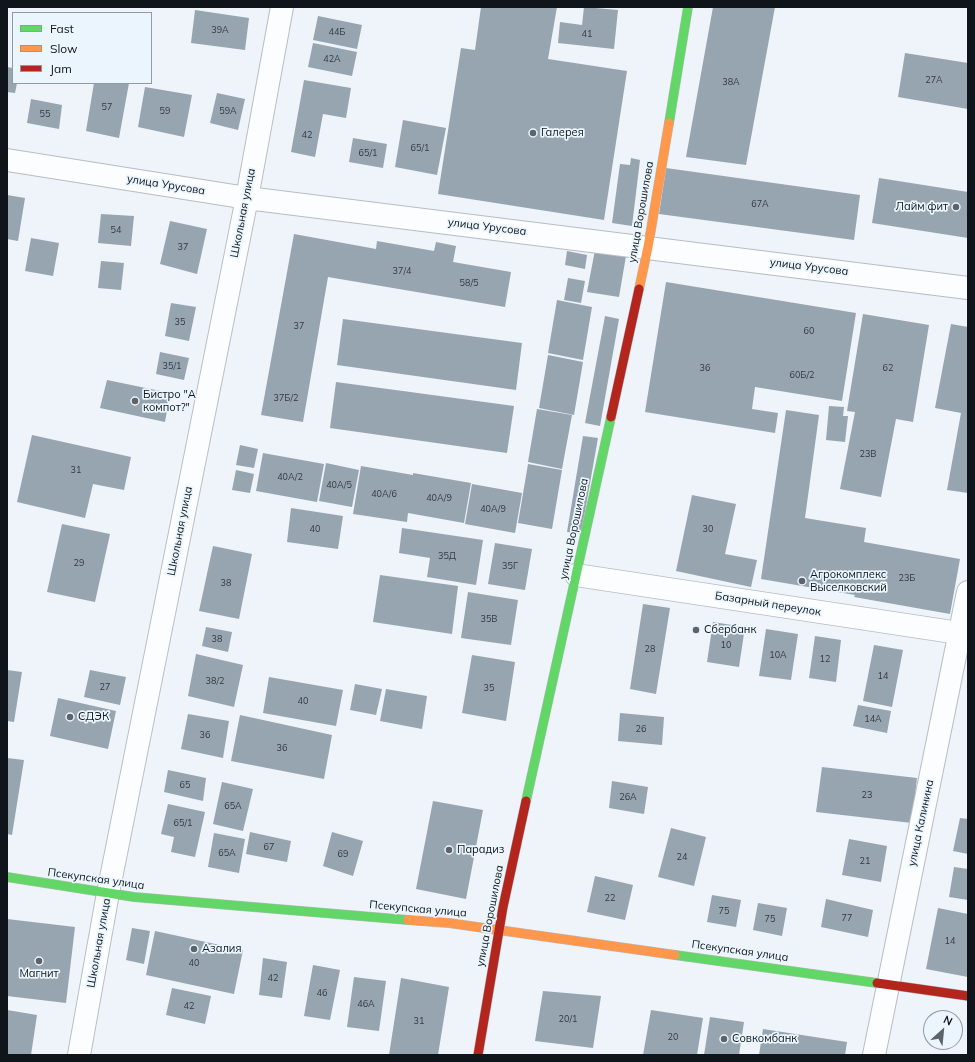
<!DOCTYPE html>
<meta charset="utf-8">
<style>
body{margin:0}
#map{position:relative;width:975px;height:1062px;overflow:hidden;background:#eef4f9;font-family:Mulish,sans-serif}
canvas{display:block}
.frame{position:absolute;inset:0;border:8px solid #0f151a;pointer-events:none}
.legend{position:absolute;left:12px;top:12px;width:140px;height:72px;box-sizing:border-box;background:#eaf5fd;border:1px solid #929ba2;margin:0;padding:5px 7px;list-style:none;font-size:12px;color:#0f151a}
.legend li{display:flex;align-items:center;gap:8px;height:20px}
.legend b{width:20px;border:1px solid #929ba2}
.north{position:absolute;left:923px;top:1010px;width:40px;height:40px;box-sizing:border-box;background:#eaf5fd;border:1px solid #929ba2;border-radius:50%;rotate:27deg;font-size:11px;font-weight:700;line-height:16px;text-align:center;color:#0f151a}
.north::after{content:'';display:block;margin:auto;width:14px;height:18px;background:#5d6368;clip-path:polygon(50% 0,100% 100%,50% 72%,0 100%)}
</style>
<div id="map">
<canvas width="975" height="1062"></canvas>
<div class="frame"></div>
<ul class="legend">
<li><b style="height:5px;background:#63d668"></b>Fast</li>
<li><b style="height:5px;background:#ff974d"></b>Slow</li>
<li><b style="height:5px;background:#b3261e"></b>Jam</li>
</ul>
<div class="north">N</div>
</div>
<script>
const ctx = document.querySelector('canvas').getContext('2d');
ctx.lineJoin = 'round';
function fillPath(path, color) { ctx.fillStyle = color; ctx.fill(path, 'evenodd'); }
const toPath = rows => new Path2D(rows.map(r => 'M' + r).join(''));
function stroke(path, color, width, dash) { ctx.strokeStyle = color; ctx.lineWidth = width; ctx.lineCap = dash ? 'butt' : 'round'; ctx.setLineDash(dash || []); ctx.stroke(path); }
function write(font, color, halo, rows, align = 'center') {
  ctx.font = font + ' Mulish,sans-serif'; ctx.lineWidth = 3.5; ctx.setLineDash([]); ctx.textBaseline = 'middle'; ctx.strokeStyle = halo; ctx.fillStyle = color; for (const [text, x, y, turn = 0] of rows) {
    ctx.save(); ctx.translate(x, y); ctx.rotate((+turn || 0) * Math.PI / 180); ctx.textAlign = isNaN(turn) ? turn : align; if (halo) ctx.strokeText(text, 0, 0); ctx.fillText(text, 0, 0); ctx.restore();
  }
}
fillPath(toPath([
 [481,7,557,7,548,59,627,71,604,220,438,194,461,48,475,50],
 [584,7,618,10,614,49,558,43,560,22,582,25],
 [713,7,775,7,746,165,686,157],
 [195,10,249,18,245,50,191,43],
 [318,16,362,25,357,49,313,40],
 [313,43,357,52,352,76,308,67],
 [905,53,968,63,968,109,898,97],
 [7,67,13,68,13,83,17,83,15,93,7,92],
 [304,80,351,88,346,118,323,114,315,157,291,152],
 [94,83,129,83,119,138,86,131],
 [145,87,192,95,184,137,138,127],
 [217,93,245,99,238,130,210,123],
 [31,99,62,105,59,129,27,123],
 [403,120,446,128,437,175,395,167],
 [353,138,387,144,383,168,349,162],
 [631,158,640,160,632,226,612,223,620,164,630,165],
 [666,168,860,195,854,240,659,214],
 [879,178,968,192,968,238,872,223],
 [7,195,25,198,18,241,7,239],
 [101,214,134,216,131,246,98,243],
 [170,221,207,229,197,274,160,264],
 [294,234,376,249,377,241,434,251,436,242,456,246,453,262,511,272,505,307,328,277,303,422,261,415],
 [31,238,59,243,53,276,25,271],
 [595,250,626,256,619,297,587,292],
 [567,251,587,255,585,269,565,265],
 [101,261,124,263,121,290,98,288],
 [568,278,585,281,581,303,564,300],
 [666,282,856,313,842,401,755,387,752,409,778,413,775,433,645,412],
 [557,300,592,307,583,360,548,353],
 [171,303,196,307,189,341,165,336],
 [863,314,929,325,913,422,896,419,881,497,840,489,855,412,847,411],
 [605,316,619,319,600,426,585,423],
 [343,319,522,343,516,390,337,365],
 [951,324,968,327,968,493,947,490,961,413,935,408],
 [160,352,189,358,184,380,156,374],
 [548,355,583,362,574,415,539,408],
 [107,380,170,393,165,422,100,408],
 [336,382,514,406,507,453,330,428],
 [829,406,844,407,843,416,848,416,845,442,826,440],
 [537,409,572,415,562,469,528,462],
 [786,410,819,415,805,518,866,528,864,542,960,559,950,614,854,597,855,595,761,579],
 [32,435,131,457,124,490,93,484,85,518,17,502],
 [583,436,598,438,581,534,567,532],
 [240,445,258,449,254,468,236,465],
 [263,453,324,464,317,502,256,491],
 [326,463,359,470,352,507,319,501],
 [528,464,562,470,552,529,518,523],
 [361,466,413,475,413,473,471,483,464,523,408,513,407,522,353,514],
 [236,470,254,474,250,493,232,490],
 [472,484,522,493,515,533,465,524],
 [692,495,736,504,725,554,757,560,751,587,676,571],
 [291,508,343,516,338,549,287,542],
 [62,524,110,534,95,602,47,592],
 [402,528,483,540,476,585,427,577,430,558,399,553],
 [495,543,532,549,525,590,488,584],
 [213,546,252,554,239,619,199,611],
 [380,575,458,586,452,634,373,622],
 [468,592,518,600,511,645,461,638],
 [643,604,670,608,656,694,630,689],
 [713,622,745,627,739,667,707,662],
 [206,627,232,632,228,652,202,646],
 [766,629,798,634,791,680,759,676],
 [815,636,841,640,836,682,809,678],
 [874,645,903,650,892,707,863,701],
 [196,654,243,665,234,707,188,696],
 [472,655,515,662,506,721,462,713],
 [7,670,22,672,14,722,7,721],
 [90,670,126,677,120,705,84,697],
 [269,677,343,690,336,726,263,713],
 [355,684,382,689,376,715,350,710],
 [386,689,427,696,422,729,380,721],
 [58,698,116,711,108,749,50,736],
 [858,705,891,711,887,733,853,726],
 [620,713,664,717,662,745,618,741],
 [188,714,229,721,223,758,181,749],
 [240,715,332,735,324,779,231,761],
 [7,758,24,760,12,835,7,834],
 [822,767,917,778,912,823,816,812],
 [168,770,206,778,203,801,164,792],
 [612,781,648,787,644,814,609,808],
 [222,782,253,789,243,831,213,824],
 [433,801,483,810,466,899,416,889],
 [168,804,205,812,195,857,171,852,174,837,161,834],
 [960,818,968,819,968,854,953,851],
 [671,828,706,837,694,886,658,877],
 [250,832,291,841,287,862,246,854],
 [332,832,363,841,353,876,323,866],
 [214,833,245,839,239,873,208,867],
 [849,839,887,846,881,882,842,875],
 [954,867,968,869,968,900,949,897],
 [595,876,633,885,625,920,587,912],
 [712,895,741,900,736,927,707,922],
 [826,899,873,910,868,937,821,927],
 [758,903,787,908,782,936,753,930],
 [938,908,968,914,968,977,926,969],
 [7,919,75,927,66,1003,7,996],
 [132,928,150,931,144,964,126,960],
 [155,931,243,950,234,994,146,975],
 [263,958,287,962,282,998,259,995],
 [313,965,340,970,330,1020,304,1016],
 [354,977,386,981,379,1031,347,1027],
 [401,978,449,987,438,1055,389,1055],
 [172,988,211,996,205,1024,166,1015],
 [543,991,601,996,593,1048,535,1041],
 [7,1010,37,1015,31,1055,7,1055],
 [651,1010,703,1018,697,1055,643,1055],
 [710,1017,744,1022,739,1055,704,1055],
 [763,1029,847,1042,845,1055,759,1055]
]), '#97a5b0');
const street = toPath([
 [7,160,247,198,968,288],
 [576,575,959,633],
 [79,1055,108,893,247,198,282,7],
 [874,1055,968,592]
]);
const fast = toPath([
 [669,123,688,7],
 [526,801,611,417],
 [7,877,134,897,408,920],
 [675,955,877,983]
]);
const slow = toPath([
 [639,289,648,247,669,123],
 [408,920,449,923,675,955]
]);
const jam = toPath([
 [611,417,639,289],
 [877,983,968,996],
 [478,1055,503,907,526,801]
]);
stroke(street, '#b7bdc2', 24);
stroke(fast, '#b7bdc2', 10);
stroke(slow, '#b7bdc2', 10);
stroke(jam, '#b7bdc2', 10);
stroke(street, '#fcfdfe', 22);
stroke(fast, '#63d668', 9);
stroke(slow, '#ff974d', 9);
stroke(jam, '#b3261e', 9);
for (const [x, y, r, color] of [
 [533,133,4,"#5d6368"],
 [956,207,4,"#5d6368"],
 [135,401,4,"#5d6368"],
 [802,581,4,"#5d6368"],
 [696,630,4,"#5d6368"],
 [70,717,4,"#5d6368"],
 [449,850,4,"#5d6368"],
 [194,949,4,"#5d6368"],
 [39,961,4,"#5d6368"],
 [724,1039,4,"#5d6368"]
]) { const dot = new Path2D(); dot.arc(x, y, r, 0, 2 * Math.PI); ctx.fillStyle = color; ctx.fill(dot); stroke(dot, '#eaf5fd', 1.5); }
write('9px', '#313940', null, [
 ["39А",220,30],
 ["44Б",337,32],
 ["41",587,34],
 ["42А",332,59],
 ["27А",934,80],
 ["38А",731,82],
 ["57",107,107],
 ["59",165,111],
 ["59А",228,111],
 ["55",45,114],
 ["42",307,135],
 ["65/1",420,148],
 ["65/1",368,153],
 ["67А",760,204],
 ["54",116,230],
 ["37",183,247],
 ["37/4",402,271],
 ["58/5",469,283],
 ["35",180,322],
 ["37",299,326],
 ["60",809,331],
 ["35/1",172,366],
 ["36",705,368],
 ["62",888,368],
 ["60Б/2",802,375],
 ["37Б/2",286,398],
 ["23В",868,454],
 ["31",76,470],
 ["40А/2",290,477],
 ["40А/5",339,485],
 ["40А/6",384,494],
 ["40А/9",439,498],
 ["40А/9",493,509],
 ["40",315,529],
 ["30",708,529],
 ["35Д",447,556],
 ["29",79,563],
 ["35Г",510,566],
 ["23Б",907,578],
 ["38",226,583],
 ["35В",489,619],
 ["38",217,639],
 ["10",726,645],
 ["28",650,649],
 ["10А",778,655],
 ["12",825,659],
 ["14",883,676],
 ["38/2",215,681],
 ["27",105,687],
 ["35",489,688],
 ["40",303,701],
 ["14А",873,719],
 ["26",641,729],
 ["36",205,735],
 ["36",282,748],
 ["65",185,785],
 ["23",867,795],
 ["26А",628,797],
 ["65А",233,806],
 ["65/1",183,823],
 ["67",269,847],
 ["65А",227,853],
 ["69",343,854],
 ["24",682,857],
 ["21",865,861],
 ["22",610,898],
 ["75",724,911],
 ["77",847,918],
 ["75",770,919],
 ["14",950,941],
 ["40",194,963],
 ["42",273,978],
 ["46",322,993],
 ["46А",366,1004],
 ["42",189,1006],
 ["20/1",568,1019],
 ["31",419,1021],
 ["20",673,1037]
]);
write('11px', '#0f151a', '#eaf5fd', [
 ["Галерея",541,133],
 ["Лайм фит",948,207,"right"],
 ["Бистро \"А",143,395],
 ["компот?\"",143,408],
 ["Агрокомплекс",810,575],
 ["Выселковский",810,588],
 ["Сбербанк",704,630],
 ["СДЭК",78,717],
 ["Парадиз",457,850],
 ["Азалия",202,949],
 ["Магнит",39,974,"center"],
 ["Совкомбанк",732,1039]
], 'left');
write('11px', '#0f151a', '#eaf5fd', [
 ["улица Урусова",166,185,9],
 ["улица Ворошилова",641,212,-80],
 ["Школьная улица",243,213,-79],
 ["улица Урусова",487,227,7],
 ["улица Урусова",809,267,7],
 ["улица Ворошилова",574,529,-78],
 ["Школьная улица",180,531,-79],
 ["Базарный переулок",768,604,9],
 ["улица Калинина",921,823,-78],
 ["Псекупская улица",96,879,8],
 ["Псекупская улица",418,909,5],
 ["улица Ворошилова",490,916,-79],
 ["Школьная улица",99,943,-80],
 ["Псекупская улица",740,951,8]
]);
</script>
